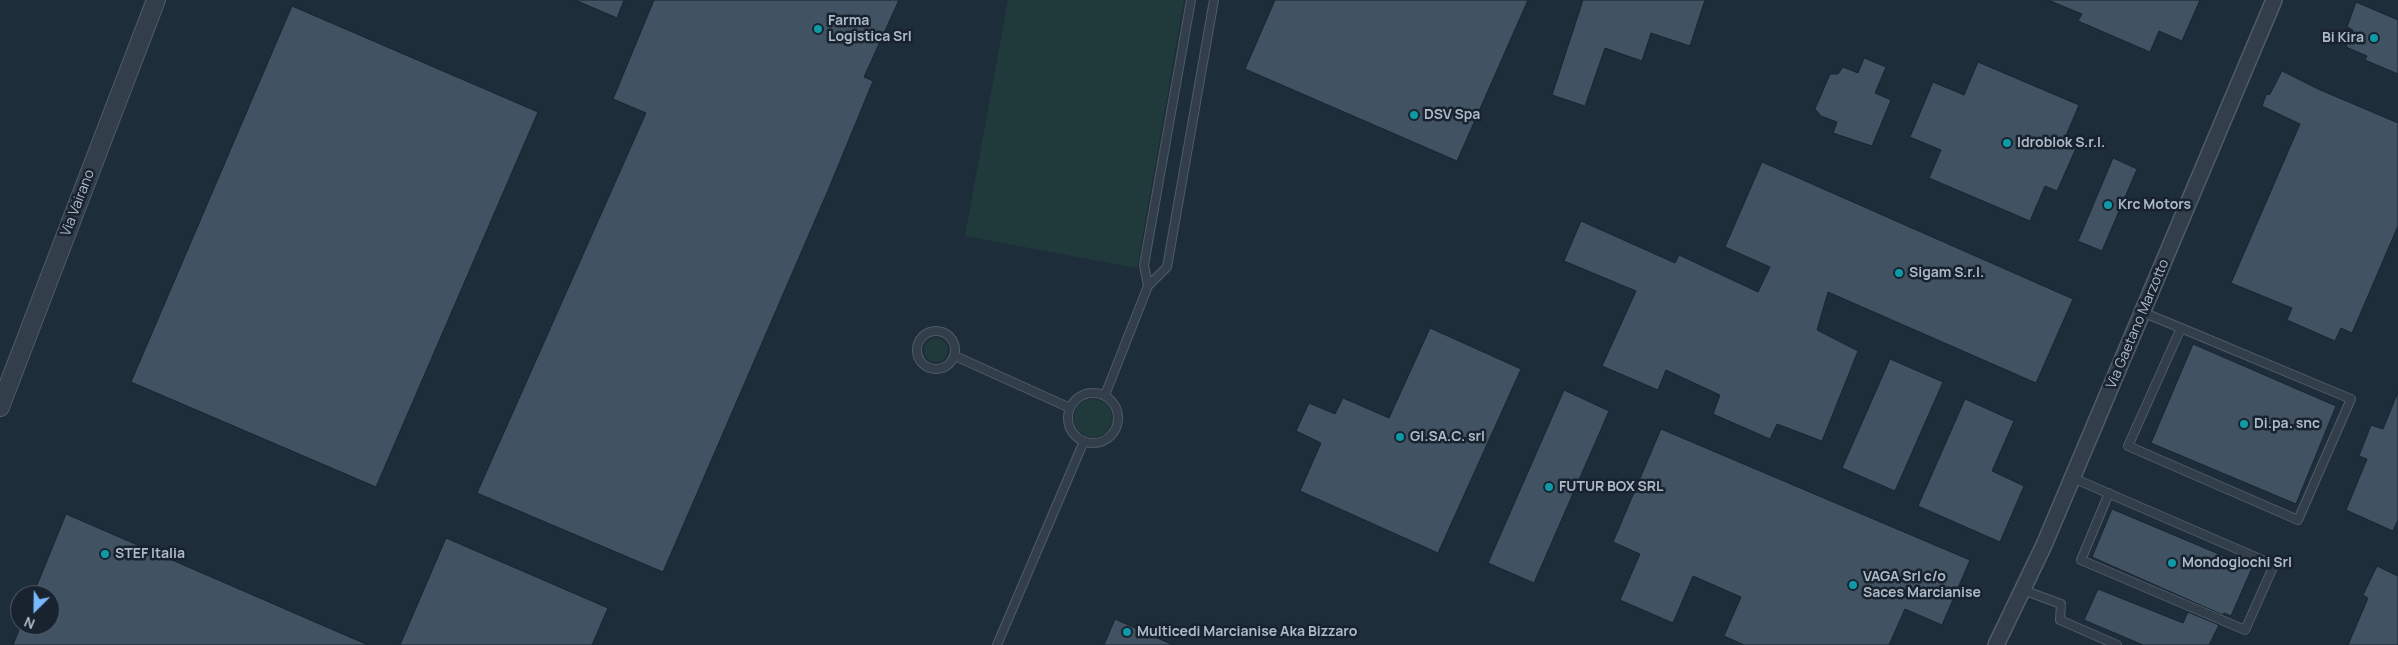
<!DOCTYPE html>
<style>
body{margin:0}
#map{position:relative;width:2398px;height:645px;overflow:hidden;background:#1e2d3a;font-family:Manrope,sans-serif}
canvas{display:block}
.north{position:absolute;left:10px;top:585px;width:50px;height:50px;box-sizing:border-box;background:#18232f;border:1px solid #535f6c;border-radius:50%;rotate:203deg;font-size:14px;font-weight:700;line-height:20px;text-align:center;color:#acb9c7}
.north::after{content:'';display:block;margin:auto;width:18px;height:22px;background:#7ab9ff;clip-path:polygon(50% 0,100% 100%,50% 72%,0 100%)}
</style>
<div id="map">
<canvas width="2398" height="645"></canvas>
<div class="north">N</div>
</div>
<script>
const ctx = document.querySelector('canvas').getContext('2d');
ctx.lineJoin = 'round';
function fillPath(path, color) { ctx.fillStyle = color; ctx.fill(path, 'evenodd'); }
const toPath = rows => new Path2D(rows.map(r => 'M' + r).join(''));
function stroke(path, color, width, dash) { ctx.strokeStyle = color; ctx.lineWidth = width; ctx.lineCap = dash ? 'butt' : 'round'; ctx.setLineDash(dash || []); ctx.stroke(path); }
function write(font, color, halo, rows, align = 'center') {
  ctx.font = font + ' Manrope,sans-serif'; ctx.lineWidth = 5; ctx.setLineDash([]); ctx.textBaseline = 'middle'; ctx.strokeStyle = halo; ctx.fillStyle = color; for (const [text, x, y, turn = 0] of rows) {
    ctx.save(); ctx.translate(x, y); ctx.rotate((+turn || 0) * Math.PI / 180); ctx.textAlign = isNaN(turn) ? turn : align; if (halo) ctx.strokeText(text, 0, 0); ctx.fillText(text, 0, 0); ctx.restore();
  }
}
fillPath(toPath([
 [1008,0,1184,0,1137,268,965,236],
 '924 350a12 12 0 1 1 24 0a12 12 0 1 1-24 0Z',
 '1074 418a19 19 0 1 1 38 0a19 19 0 1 1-38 0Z'
]), '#203a3b');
const building = toPath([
 [575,0,624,0,617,18,575,0],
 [654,0,899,0,864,77,873,81,829,188,663,572,477,493,646,113,613,99,654,0],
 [1275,0,1528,0,1457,161,1245,69,1275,0],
 [1583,0,1705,0,1690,46,1651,33,1642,61,1605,48,1585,106,1552,95,1583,0],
 [2048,0,2200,0,2182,41,2159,31,2150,52,2078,21,2082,14,2048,0],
 [2356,2,2398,20,2398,74,2365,60,2367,56,2346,47,2353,30,2347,27,2356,2],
 [292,6,538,112,376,487,131,382,292,6],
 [1864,58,1886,67,1875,93,1891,100,1872,146,1833,133,1837,122,1821,116,1815,109,1830,74,1838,74,1843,67,1858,73,1864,58],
 [1978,62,2079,105,2064,140,2077,146,2057,191,2045,186,2030,221,1929,178,1941,150,1910,137,1933,82,1964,95,1978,62],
 [2282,71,2318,89,2398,123,2398,226,2352,333,2341,328,2335,341,2287,320,2292,308,2231,283,2300,124,2262,106,2266,95,2270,94,2282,71],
 [2113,158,2137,169,2102,251,2078,241,2113,158],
 [1762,162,2073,299,2036,383,1828,292,1817,330,1858,351,1822,441,1777,424,1770,439,1713,414,1720,395,1666,370,1658,390,1602,366,1636,291,1564,261,1581,221,1675,263,1679,255,1758,292,1770,267,1725,247,1762,162],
 [1430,328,1521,369,1438,553,1300,491,1321,443,1296,431,1309,403,1335,414,1343,398,1389,418,1430,328],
 [2193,344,2336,406,2296,504,2151,443,2193,344],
 [1890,359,1943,382,1895,491,1842,468,1890,359],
 [1564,390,1609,411,1534,583,1488,563,1564,390],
 [2398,392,2398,520,2393,531,2346,510,2367,459,2359,456,2371,425,2383,429,2398,392],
 [1965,399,2014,421,1992,471,2024,486,2000,542,1918,506,1965,399],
 [1661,429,1970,560,1942,625,1905,609,1889,645,1744,645,1724,636,1741,597,1693,576,1673,623,1620,600,1640,554,1613,542,1661,429],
 [2112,509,2252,568,2231,616,2224,613,2223,615,2092,557,2112,509],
 [66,514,368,645,13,645,21,625,50,625,50,595,33,595,66,514],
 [446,538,608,608,592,645,400,645,446,538],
 [2377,566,2398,576,2398,645,2348,645,2368,598,2363,595,2377,566],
 [2098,589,2183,623,2188,612,2219,625,2209,645,2143,645,2084,620,2098,589],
 [1115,619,1173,645,1104,645,1115,619]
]);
fillPath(building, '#415262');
stroke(building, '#1a2531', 1);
const service = toPath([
 [1148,286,1144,265,1191,0],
 [2142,312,2181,328,2351,399,2298,520,2128,446,2181,328],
 '917 350a19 19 0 1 1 38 0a19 19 0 1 1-38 0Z',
 [955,356,1070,408],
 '1068 418a25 25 0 1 1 50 0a25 25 0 1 1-50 0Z',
 [1105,395,1148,286,1167,267,1214,0],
 [2073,478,2274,565,2245,630,2081,560,2109,493],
 [2023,590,2061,604,2060,620,2117,645],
 [997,645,1084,441]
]);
const minor = toPath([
 [1996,645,2044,545,2274,0]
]);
const tertiary = toPath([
 [0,407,156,0]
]);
stroke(service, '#505c68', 10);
stroke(minor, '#505c68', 18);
stroke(tertiary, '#505c68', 20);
stroke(service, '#323e4a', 8);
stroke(minor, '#323e4a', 15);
stroke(tertiary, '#323e4a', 18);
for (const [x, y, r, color] of [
 [818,29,5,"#0f9aa8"],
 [2374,38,5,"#0f9aa8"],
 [1414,115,5,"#0f9aa8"],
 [2007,143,5,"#0f9aa8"],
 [2108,205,5,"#0f9aa8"],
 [1899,273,5,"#0f9aa8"],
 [2244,424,5,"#0f9aa8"],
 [1400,437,5,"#0f9aa8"],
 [1549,487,5,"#0f9aa8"],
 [105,554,5,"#0f9aa8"],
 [2172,563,5,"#0f9aa8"],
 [1853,585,5,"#0f9aa8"],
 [1127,632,5,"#0f9aa8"]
]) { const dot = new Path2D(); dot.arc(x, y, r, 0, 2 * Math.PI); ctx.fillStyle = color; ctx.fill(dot); stroke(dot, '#18232f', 2); }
write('bold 14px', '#acb9c7', '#18232f', [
 ["Farma",828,21],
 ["Logistica Srl",828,37],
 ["Bi Kira",2364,38,"right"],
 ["DSV Spa",1424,115],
 ["Idroblok S.r.l.",2017,143],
 ["Krc Motors",2118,205],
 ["Sigam S.r.l.",1909,273],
 ["Di.pa. snc",2254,424],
 ["GI.SA.C. srl",1410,437],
 ["FUTUR BOX SRL",1559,487],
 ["STEF Italia",115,554],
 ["Mondogiochi Srl",2182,563],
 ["VAGA Srl c/o",1863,577],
 ["Saces Marcianise",1863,593],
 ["Multicedi Marcianise Aka Bizzaro",1137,632]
], 'left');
write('14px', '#acb9c7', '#18232f', [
 ["Via Vairano",78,203,-69],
 ["Via Gaetano Marzotto",2138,324,-67]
]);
</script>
